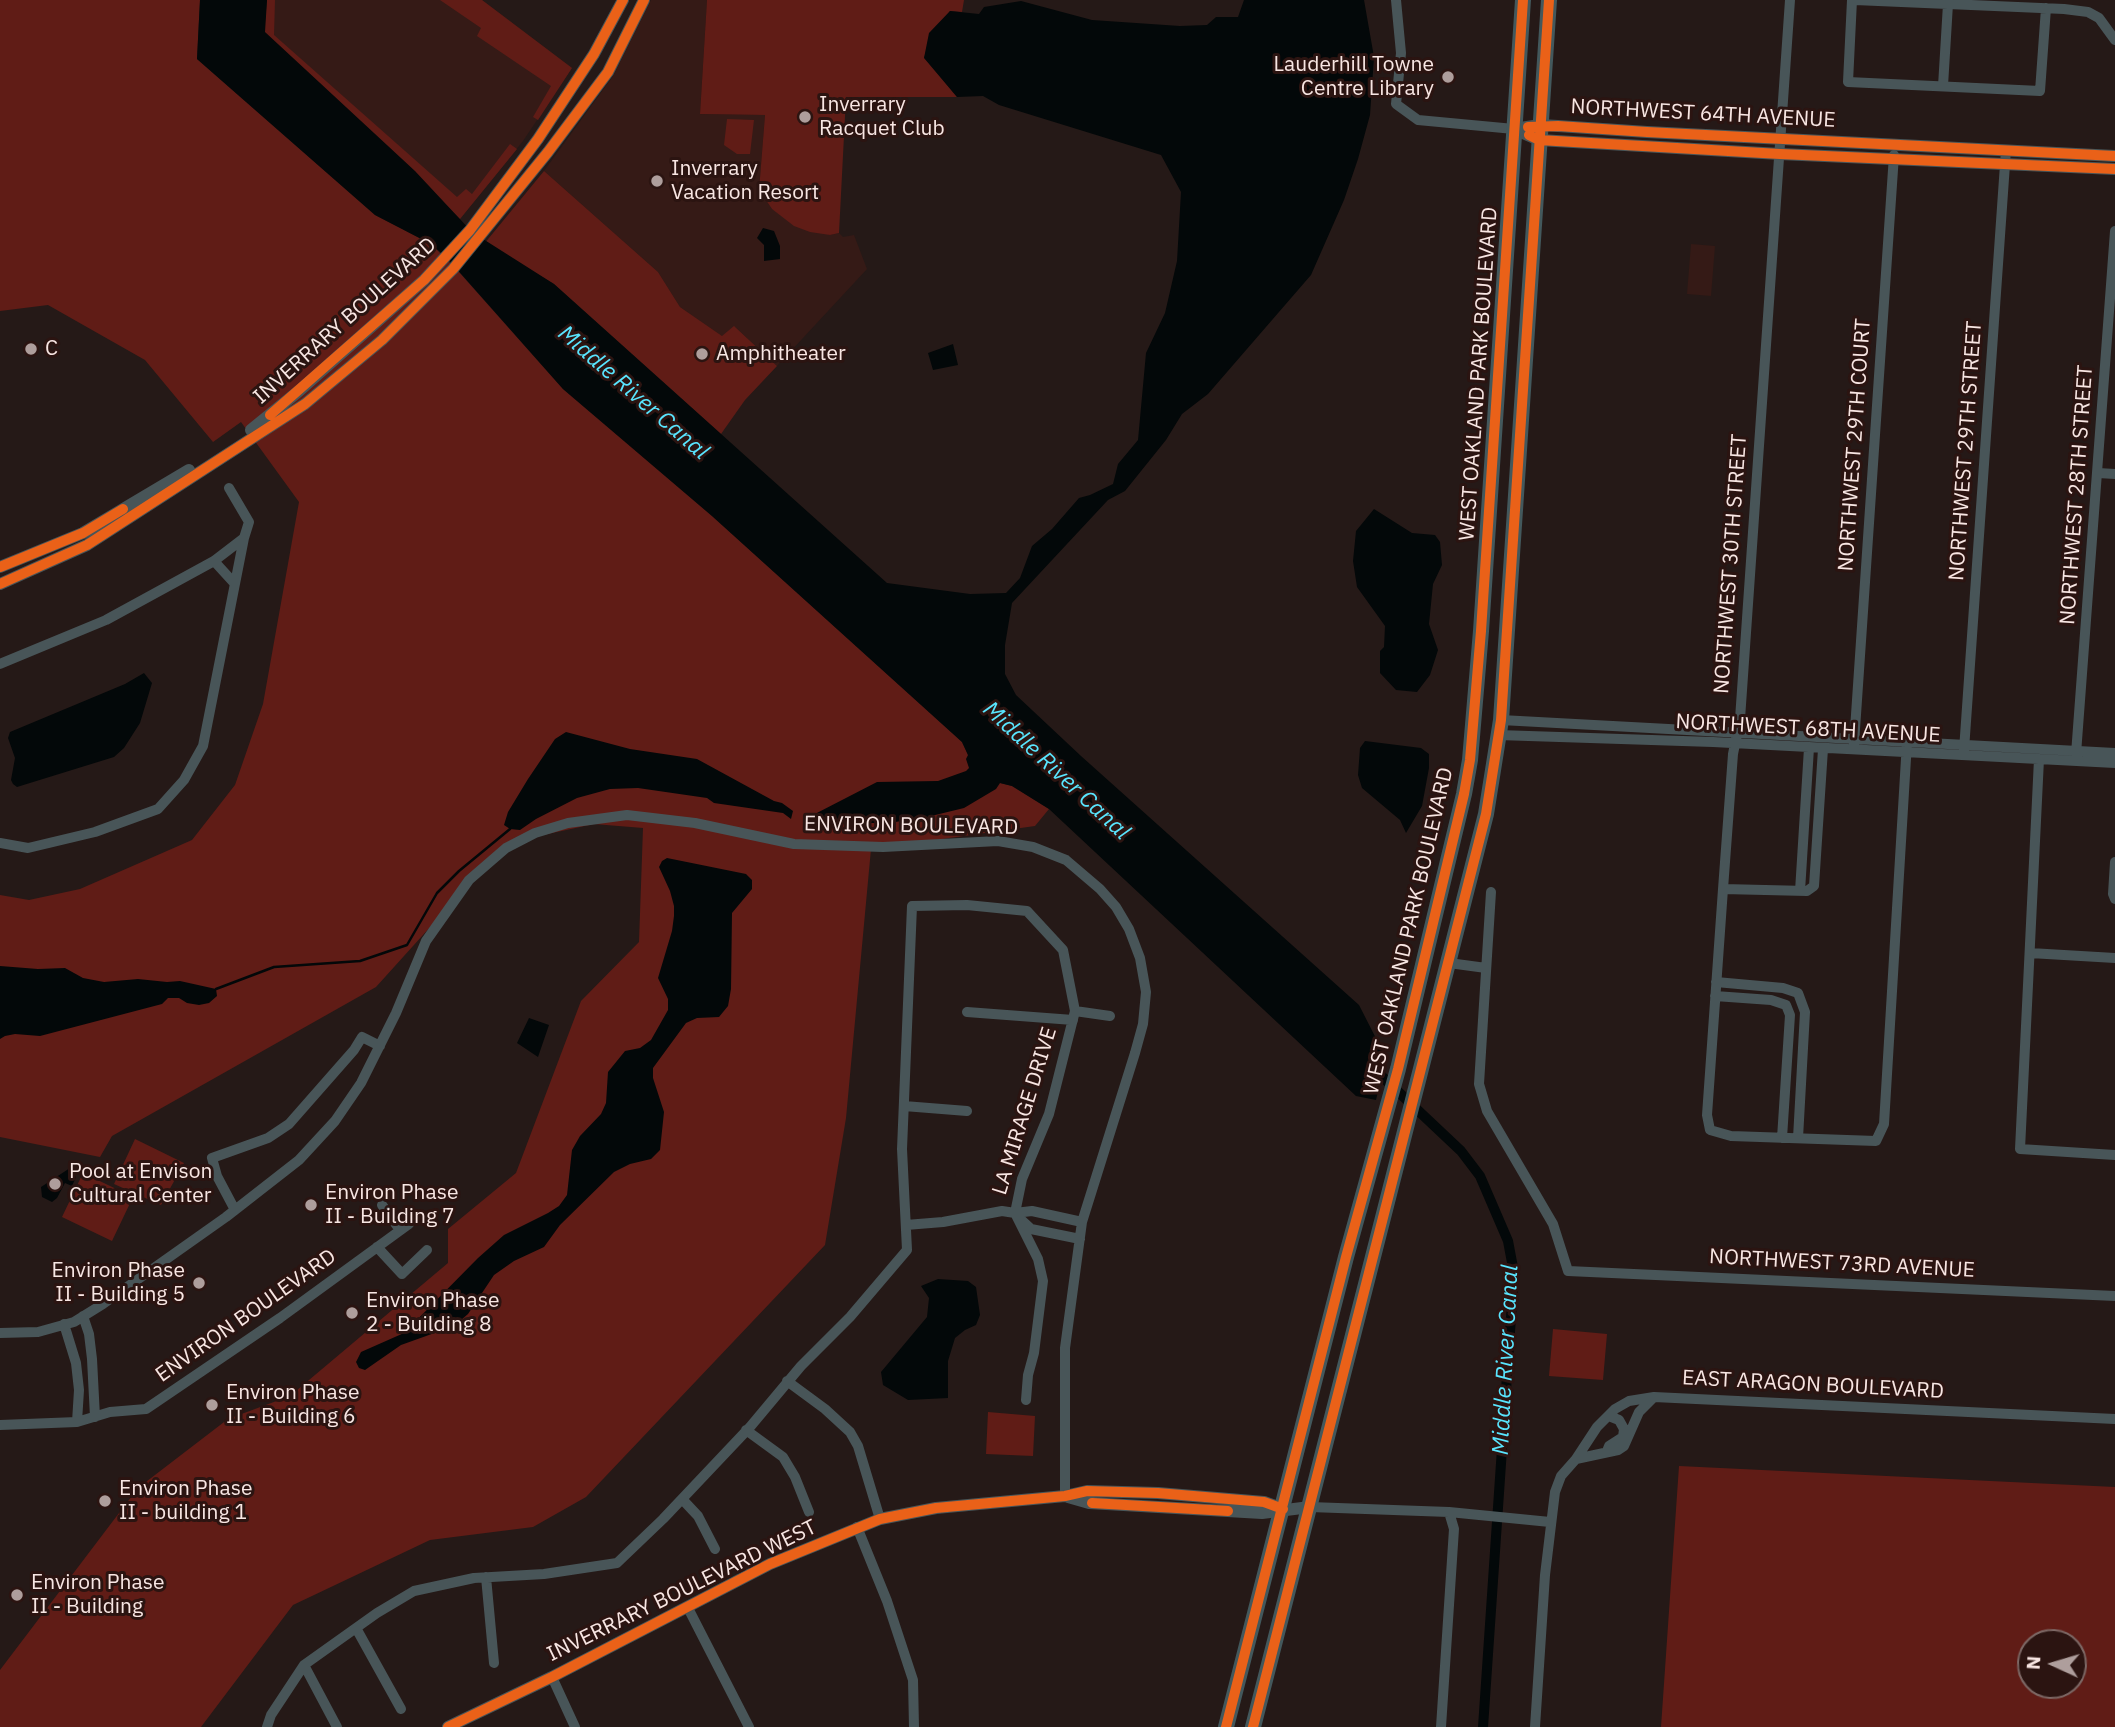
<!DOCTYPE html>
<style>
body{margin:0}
#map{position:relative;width:2115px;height:1727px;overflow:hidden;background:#251917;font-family:"IBM Plex Sans",sans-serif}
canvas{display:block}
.north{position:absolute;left:2017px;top:1629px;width:70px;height:70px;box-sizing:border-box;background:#2b1411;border:2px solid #7d6865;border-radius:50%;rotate:274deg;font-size:19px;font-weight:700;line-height:28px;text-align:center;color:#f8e6e3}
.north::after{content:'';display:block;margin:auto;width:24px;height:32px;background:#ae9e9c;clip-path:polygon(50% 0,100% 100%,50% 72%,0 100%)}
</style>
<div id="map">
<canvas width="2115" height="1727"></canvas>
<div class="north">N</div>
</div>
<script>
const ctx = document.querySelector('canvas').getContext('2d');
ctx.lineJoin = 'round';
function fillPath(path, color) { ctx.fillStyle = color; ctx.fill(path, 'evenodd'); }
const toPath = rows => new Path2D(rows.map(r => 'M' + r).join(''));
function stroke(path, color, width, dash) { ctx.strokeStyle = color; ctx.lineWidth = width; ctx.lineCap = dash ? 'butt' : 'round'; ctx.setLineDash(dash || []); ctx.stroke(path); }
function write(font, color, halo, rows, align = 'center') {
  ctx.font = font + ' "IBM Plex Sans",sans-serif'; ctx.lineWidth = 6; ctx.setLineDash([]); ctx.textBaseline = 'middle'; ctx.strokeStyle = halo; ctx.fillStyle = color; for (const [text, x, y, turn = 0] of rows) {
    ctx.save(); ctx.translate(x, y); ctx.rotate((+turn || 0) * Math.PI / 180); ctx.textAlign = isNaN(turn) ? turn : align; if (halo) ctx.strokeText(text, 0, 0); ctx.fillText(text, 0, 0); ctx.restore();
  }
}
fillPath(toPath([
 [267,0,482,0,572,68,523,141,460,219,415,171,264,32],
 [651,0,707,0,700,114,765,115,759,190,772,209,830,235,839,233,843,237,854,235,867,269,777,366,735,327,723,337,680,307,658,272,544,171,613,76],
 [1691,244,1715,246,1711,296,1687,294]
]), '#351a16');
fillPath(toPath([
 [0,0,200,0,197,59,375,215,431,244,459,272,563,389,712,516,962,742,968,755,1000,783,1012,786,1049,809,1035,826,871,849,846,1118,825,1245,586,1497,533,1527,430,1540,293,1605,201,1727,0,1727,0,1670,138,1488,228,1419,290,1396,448,1263,448,1229,516,1173,581,1001,639,942,643,828,594,824,506,843,376,987,112,1136,100,1157,0,1137,0,895,29,900,80,889,192,840,235,785,263,704,299,502,241,422,213,442,145,360,48,305,0,311],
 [267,0,275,0,274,35,457,197,466,189,472,194,510,144,517,149,460,219,264,32],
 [440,0,482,0,572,68,538,120,533,117,551,86,477,36,481,28],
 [707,0,964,0,962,12,950,11,924,57,957,97,846,97,839,233,830,235,810,232,794,226,772,209,759,190,765,115,700,114],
 [727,119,754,120,750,154,737,154,724,145],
 [544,171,658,272,680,307,722,336,734,326,777,366,745,400,721,434,554,284,484,244],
 [135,1139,184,1163,161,1205,114,1184],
 [83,1173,133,1197,112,1241,62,1217],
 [1553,1329,1607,1334,1603,1380,1549,1376],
 [988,1412,1035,1416,1033,1456,986,1454],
 [1679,1466,2115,1487,2115,1727,1661,1727],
 [2031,1643,2073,1643,2073,1685,2031,1685]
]), '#601c16');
fillPath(toPath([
 [200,0,267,0,265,32,415,171,472,232,554,284,887,583,970,594,1006,593,1020,578,1032,546,1052,529,1079,498,1090,495,1113,484,1118,464,1138,440,1146,353,1165,313,1177,261,1181,192,1161,155,999,105,983,96,957,97,924,58,929,33,950,11,979,14,984,7,1021,1,1092,20,1180,26,1207,25,1216,17,1238,17,1244,0,1364,0,1374,57,1370,115,1358,159,1344,200,1311,275,1208,394,1182,414,1166,440,1125,491,1108,500,1012,603,1005,645,1005,674,1016,695,1081,756,1359,1005,1386,1058,1376,1100,1356,1096,1049,809,1012,786,1000,783,996,789,964,808,927,817,889,823,811,823,811,816,877,782,938,781,966,771,969,768,966,759,968,755,962,742,712,516,563,389,447,258,431,244,375,215,197,59],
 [763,228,774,231,780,246,780,259,764,261,764,245,757,238],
 [953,344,958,365,933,370,928,353],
 [1374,509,1412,533,1435,535,1440,542,1442,565,1433,584,1429,624,1438,650,1430,675,1417,692,1396,690,1380,673,1380,651,1384,647,1385,626,1357,587,1353,561,1356,531],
 [144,673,152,683,140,723,124,748,114,757,17,787,13,784,11,780,15,758,8,738,10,732,125,684],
 [566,732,630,749,697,759,774,801,782,803,793,811,791,819,783,813,714,803,707,798,638,788,610,789,577,798,536,819,520,830,510,829,504,825,508,812,528,779,555,739],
 [1365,741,1421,748,1429,754,1429,768,1422,806,1406,833,1400,820,1362,788,1358,775,1360,748],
 [667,858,746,874,752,880,752,889,732,913,731,989,728,1006,719,1017,697,1018,686,1023,653,1068,653,1078,664,1112,660,1150,651,1159,630,1164,614,1172,560,1225,544,1247,514,1261,494,1275,468,1314,454,1326,401,1345,365,1370,359,1368,356,1362,361,1352,404,1333,478,1258,504,1235,548,1213,559,1206,567,1195,572,1150,580,1136,601,1114,606,1103,608,1072,625,1051,640,1048,651,1040,668,1010,668,999,658,978,672,931,674,916,674,906,670,891,659,867,662,861],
 [0,966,38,969,65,968,83,978,104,982,138,979,167,982,180,981,216,989,217,996,209,1003,199,1005,187,1003,179,998,168,998,162,1004,40,1036,15,1034,5,1036,0,1039],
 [529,1018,549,1025,538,1057,517,1043],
 [70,1168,76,1177,72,1186,65,1183,57,1198,52,1202,42,1197,41,1187],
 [938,1279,968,1281,976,1287,980,1315,976,1325,965,1330,955,1338,948,1361,948,1398,908,1400,883,1385,881,1372,927,1317,929,1298,921,1286]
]), '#030809');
stroke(toPath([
 [216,989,274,967,360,961,407,945,437,893,459,871,510,829]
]), '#030809', 2.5);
stroke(toPath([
 [1373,1068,1461,1151,1480,1176,1508,1241,1514,1273,1483,1727]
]), '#030809', 10);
stroke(toPath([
 [1396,0,1401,53,1396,104,1418,120,1514,129],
 [1790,0,1740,719,1733,754,1723,889,1707,1115,1710,1130,1731,1136,1876,1141,1884,1124,1907,742],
 [1852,0,1848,82,2040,91,2046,8],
 [1855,0,2064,9,2088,12,2099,18,2115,40],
 [1943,86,1948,4],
 [2098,473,2115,474],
 [214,561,235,584],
 [0,664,106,620,214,561,244,538],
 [1501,720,2115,753],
 [1498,735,1713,742,2115,763],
 [1854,744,1894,155],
 [1964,750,2006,150],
 [2076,754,2115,231],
 [2039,759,2020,1149,2115,1155],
 [0,843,28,848,95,832,158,809,184,780,203,746,244,538,249,522,229,488],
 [2115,862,2113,894,2115,899],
 [1723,889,1807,891,1814,886,1823,749],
 [1800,891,1809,748],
 [1491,892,1479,1084,1487,1111,1553,1224,1568,1271,2115,1296],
 [2030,953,2115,958],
 [1449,963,1486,968],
 [1716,982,1783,988,1798,993,1805,1012,1798,1138],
 [1715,996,1771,1000,1786,1005,1790,1015,1782,1138],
 [1075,1011,1110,1016],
 [967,1012,1073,1020],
 [904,1106,967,1111],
 [382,1205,400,1230],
 [235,1210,217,1176,212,1158,268,1138,289,1124,354,1050,362,1037,380,1046],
 [1017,1216,1031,1229,1080,1239],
 [906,1225,943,1222,1002,1211,1015,1213,1032,1211,1082,1222],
 [377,1247,402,1274,427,1250],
 [83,1316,89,1334,92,1359,95,1417],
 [64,1324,76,1363,79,1390,77,1422],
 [0,1333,38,1332,74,1322,103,1304,226,1217,299,1160,335,1121,361,1083,396,1013,426,941,469,880,506,848,535,833,568,823,627,815,695,823,794,844,883,847,998,841,1033,847,1066,860,1100,889,1116,907,1129,929,1140,958,1146,992,1143,1024,1135,1053,1082,1222,1065,1348,1065,1496],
 [787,1381,825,1409,850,1432,858,1446,880,1519],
 [0,1425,77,1422,110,1412,146,1409,280,1318,409,1224],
 [746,1430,783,1457,795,1477,809,1512],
 [1607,1451,1609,1446,1623,1437,1624,1429,1619,1420,1609,1416],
 [1576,1459,1618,1450,1624,1446,1639,1412,1654,1397],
 [682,1499,698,1516,715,1549],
 [1310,1507,1449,1512,1550,1522],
 [857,1527,887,1601,913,1680,914,1727],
 [486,1577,494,1663],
 [688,1608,749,1727],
 [356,1628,401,1709],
 [304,1665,337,1727],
 [552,1677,575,1727],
 [267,1727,271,1715,304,1665,377,1613,414,1591,474,1578,544,1574,617,1563,663,1519,750,1427,801,1366,850,1317,907,1250,902,1149,912,906,967,905,1027,911,1063,950,1075,1011,1049,1114,1022,1179,1015,1213,1038,1259,1043,1281,1034,1353,1028,1375,1026,1400],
 [1441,1727,1454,1529,1449,1512],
 [1535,1727,1545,1575,1555,1492,1561,1476,1576,1459,1597,1427,1615,1409,1629,1401,1654,1397,2115,1419]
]), '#485558', 10);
stroke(toPath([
 [1514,129,1539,140,1780,154,2115,169],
 [1514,129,1540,125,1558,126,1647,132,2115,156],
 [251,430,300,390,424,280,470,230,538,139,594,54,623,0],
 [0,567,83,533,189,470],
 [0,584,87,545,305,404,382,340,453,269,548,152,608,72,644,0],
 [1068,1497,1089,1503,1262,1513,1310,1507],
 [448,1727,552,1677,770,1564,880,1519,936,1508,1065,1496,1087,1491,1158,1493,1264,1502,1283,1509]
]), '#485558', 12);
stroke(toPath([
 [1226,1727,1346,1257,1398,1069,1464,794,1470,760,1481,631,1523,0],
 [1253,1727,1486,814,1501,720,1549,0]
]), '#43585c', 16);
stroke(toPath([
 [1528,127,1558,126,1647,132,2115,156],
 [1529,135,1539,140,1780,154,2115,169],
 [270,415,424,280,470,230,538,139,594,54,623,0],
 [0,567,83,533,123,509],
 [0,584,87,545,305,404,382,340,453,269,548,152,608,72,644,0],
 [1092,1503,1228,1511],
 [448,1727,552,1677,770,1564,880,1519,936,1508,1065,1496,1087,1491,1158,1493,1264,1502,1283,1509],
 [1226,1727,1346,1257,1398,1069,1464,794,1470,760,1481,631,1523,0],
 [1253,1727,1486,814,1501,720,1549,0]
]), '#ea6118', 10);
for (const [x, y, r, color] of [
 [1448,77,7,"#ae9e9c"],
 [805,117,7,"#ae9e9c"],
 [657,181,7,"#ae9e9c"],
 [31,349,7,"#ae9e9c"],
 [702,354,7,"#ae9e9c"],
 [55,1184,7,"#ae9e9c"],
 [311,1205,7,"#ae9e9c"],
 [199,1283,7,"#ae9e9c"],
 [352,1313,7,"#ae9e9c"],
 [212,1405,7,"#ae9e9c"],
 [105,1501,7,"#ae9e9c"],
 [17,1595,7,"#ae9e9c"]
]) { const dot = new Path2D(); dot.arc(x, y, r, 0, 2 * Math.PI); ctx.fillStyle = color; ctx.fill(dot); stroke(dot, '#2b1411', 2.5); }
write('21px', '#f8e6e3', '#2b1411', [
 ["Lauderhill Towne",1434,65,"right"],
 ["Centre Library",1434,89,"right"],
 ["Inverrary",819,105],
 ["Racquet Club",819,129],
 ["Inverrary",671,169],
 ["Vacation Resort",671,193],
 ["C",45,349],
 ["Amphitheater",716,354],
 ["Pool at Envison",69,1172],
 ["Cultural Center",69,1196],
 ["Environ Phase",325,1193],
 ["II - Building 7",325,1217],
 ["Environ Phase",185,1271,"right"],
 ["II - Building 5",185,1295,"right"],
 ["Environ Phase",366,1301],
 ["2 - Building 8",366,1325],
 ["Environ Phase",226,1393],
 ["II - Building 6",226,1417],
 ["Environ Phase",119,1489],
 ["II - building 1",119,1513],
 ["Environ Phase",31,1583],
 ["II - Building",31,1607]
], 'left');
write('21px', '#f8e6e3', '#2b1411', [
 ["NORTHWEST 64TH AVENUE",1703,114,3],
 ["INVERRARY BOULEVARD",345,321,-42],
 ["WEST OAKLAND PARK BOULEVARD",1479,374,-86],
 ["NORTHWEST 29TH COURT",1855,445,-86],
 ["NORTHWEST 29TH STREET",1966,451,-86],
 ["NORTHWEST 28TH STREET",2077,495,-86],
 ["NORTHWEST 30TH STREET",1731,564,-86],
 ["NORTHWEST 68TH AVENUE",1808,729,3],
 ["ENVIRON BOULEVARD",911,826,1],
 ["WEST OAKLAND PARK BOULEVARD",1409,931,-77],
 ["LA MIRAGE DRIVE",1025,1111,-73],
 ["NORTHWEST 73RD AVENUE",1842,1264,3],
 ["ENVIRON BOULEVARD",246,1316,-35],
 ["EAST ARAGON BOULEVARD",1813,1385,3],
 ["INVERRARY BOULEVARD WEST",682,1591,-26]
]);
write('italic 23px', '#59e5fe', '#2b1411', [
 ["Middle River Canal",633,393,41],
 ["Middle River Canal",1056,771,43],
 ["Middle River Canal",1506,1360,-87]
]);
</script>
